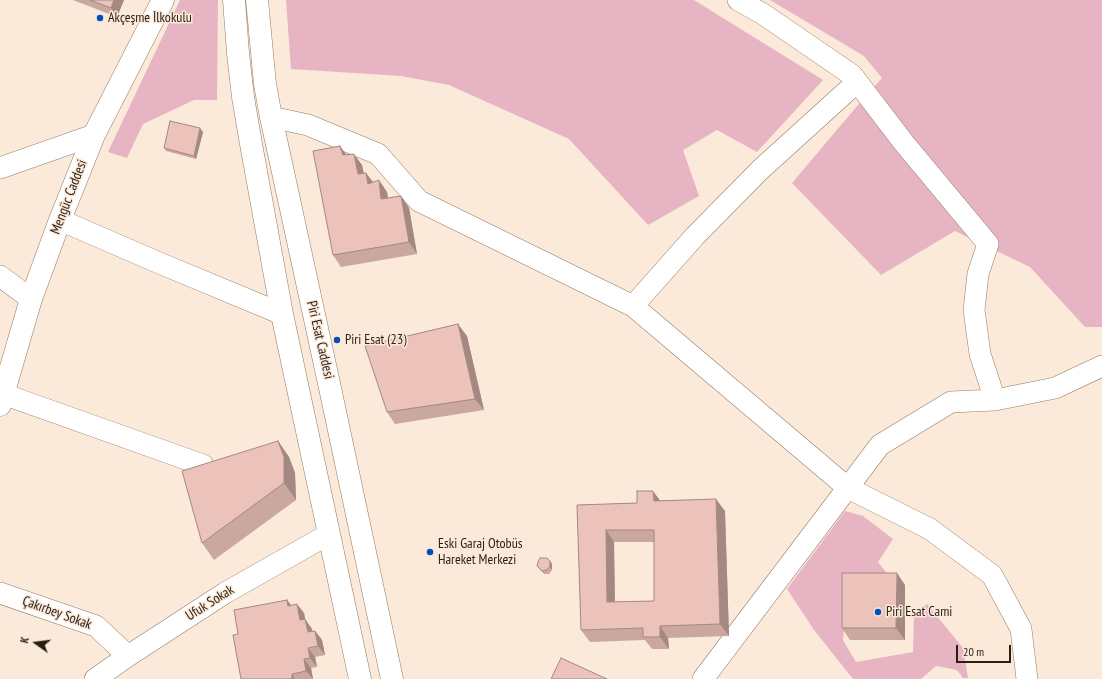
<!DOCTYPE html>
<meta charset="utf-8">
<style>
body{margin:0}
#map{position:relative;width:1102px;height:679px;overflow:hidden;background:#fbe9d9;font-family:"PT Sans Narrow",sans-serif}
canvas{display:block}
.north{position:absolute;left:16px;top:623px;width:40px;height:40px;-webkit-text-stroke:3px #fbe9d9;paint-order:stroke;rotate:284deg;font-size:11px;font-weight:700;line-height:16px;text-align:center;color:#281e14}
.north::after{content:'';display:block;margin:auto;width:14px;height:18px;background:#281e14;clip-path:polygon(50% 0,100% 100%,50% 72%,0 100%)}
.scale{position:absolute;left:956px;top:645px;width:55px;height:18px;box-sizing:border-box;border:2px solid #281e14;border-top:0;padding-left:5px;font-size:12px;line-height:14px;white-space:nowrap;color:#281e14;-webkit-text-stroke:3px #fbe9d9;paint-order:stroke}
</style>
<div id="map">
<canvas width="1102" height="679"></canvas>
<div class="north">K</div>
<div class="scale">20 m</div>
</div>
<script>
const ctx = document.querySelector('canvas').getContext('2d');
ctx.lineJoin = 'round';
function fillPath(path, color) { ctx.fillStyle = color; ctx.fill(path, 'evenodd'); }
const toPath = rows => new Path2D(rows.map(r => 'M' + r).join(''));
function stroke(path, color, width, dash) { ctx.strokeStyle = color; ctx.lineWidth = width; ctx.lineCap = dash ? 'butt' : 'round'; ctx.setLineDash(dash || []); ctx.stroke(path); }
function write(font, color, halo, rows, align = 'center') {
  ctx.font = font + ' "PT Sans Narrow",sans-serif'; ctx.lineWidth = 3; ctx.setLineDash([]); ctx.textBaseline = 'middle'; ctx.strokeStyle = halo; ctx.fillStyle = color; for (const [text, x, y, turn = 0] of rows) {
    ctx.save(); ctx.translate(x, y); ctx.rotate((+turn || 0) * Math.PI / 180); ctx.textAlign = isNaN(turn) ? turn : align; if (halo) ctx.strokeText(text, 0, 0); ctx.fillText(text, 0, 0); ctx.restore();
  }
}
fillPath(toPath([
 [180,0,218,0,217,100,194,100,143,124,127,158,108,152],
 [286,0,694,0,823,80,757,152,717,130,683,150,699,196,648,225,569,139,449,85,401,76,291,69],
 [770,0,1102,0,1102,327,1085,327,1030,267,955,231,881,275,792,183,858,105,882,78,864,56],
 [845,511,863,516,893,539,878,562,901,591,848,586,843,640,856,662,913,652,914,615,927,604,963,648,968,678,963,678,957,670,936,666,921,679,853,679,814,630,787,589]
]), '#e7b4c3');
const street = toPath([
 [738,0,763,14,852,75,904,143,988,244,978,274,974,310,980,354,995,400],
 [271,117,308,125,378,154,419,201,633,306,848,488,930,529,992,575,1021,629,1027,679],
 [0,168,94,135],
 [60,220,157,262,282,314],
 [0,276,31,299],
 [633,306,695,236,760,170,857,82],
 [3,394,203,465],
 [0,593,96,626,128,656],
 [95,679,128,656,225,593,329,534],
 [703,679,880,445,951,402,995,400,1055,388,1102,366]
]);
const secondary = toPath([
 [234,0,238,53,243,97,251,144,282,314,360,679],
 [257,0,265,84,271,117,330,388,392,679],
 [0,405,31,299,60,220,94,135,163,0]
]);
stroke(street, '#967c64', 22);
stroke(secondary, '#967c64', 23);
stroke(street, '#fff', 21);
stroke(secondary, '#fff', 22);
fillPath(toPath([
 [73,0,124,0,117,17],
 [203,132,196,159,166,151,164,148],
 [340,146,346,155,362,165,364,173,366,173,373,182,387,192,388,198,401,196,409,208,417,254,341,267,333,255],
 [467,336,484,410,395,424,387,412],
 [278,441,289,457,295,473,296,500,214,560,202,543],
 [660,501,725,511,729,636,668,638,669,649,652,649,645,640,590,642,581,630,577,505,637,503],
 [614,542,654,542,654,601,615,602],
 [550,561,552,564,552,570,549,574,544,574,537,566],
 [905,585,905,640,850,640,842,628],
 [287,600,291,605,304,613,305,619,312,629,312,631,315,631,322,640,325,655,315,657,317,667,311,668,313,679,241,679,238,634]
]), '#caa8a0');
fillPath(toPath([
 [114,0,124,0,117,17,111,8],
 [200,128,203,132,196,159,194,156],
 [340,146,348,157,343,155],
 [354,154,362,165,366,186,358,174],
 [366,173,375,185,368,184],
 [379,180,387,192,390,211,381,199],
 [401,196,409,208,417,254,409,242],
 [458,324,467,336,484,410,475,399],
 [278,441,289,457,295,473,296,500,284,483],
 [653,491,662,503,654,501],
 [716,499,725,511,729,636,720,624],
 [606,530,614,542,615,614,607,602],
 [550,561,552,564,552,570,550,567],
 [897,573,905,585,905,640,896,628],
 [287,600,294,609,288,606],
 [297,604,304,613,307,630,300,620],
 [305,619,312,629,314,641,308,632],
 [660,626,668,638,669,649,660,637],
 [315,631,322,640,325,655,318,646],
 [308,648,315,657,317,667,310,658],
 [304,659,311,668,313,679,306,671],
 [292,674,295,679,292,679]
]), '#a48882');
const building = toPath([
 [90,0,114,0,111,8,90,0],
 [170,121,200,128,194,156,164,148,170,121],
 [340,146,343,155,354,154,358,174,366,173,368,184,379,180,381,199,401,196,409,242,333,255,313,151,340,146],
 [458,324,475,399,387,412,365,346,458,324],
 [278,441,284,457,284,483,202,543,182,471,278,441],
 [637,491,653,491,654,501,716,499,720,624,660,626,660,637,643,637,643,628,581,630,577,505,637,503,637,491],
 [606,530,654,530,654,601,607,602,606,530],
 [540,558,547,558,550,561,550,567,546,570,542,571,537,566,538,562,540,558],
 [842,573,897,573,896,628,842,628,842,573],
 [287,600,288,606,297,604,300,620,305,619,308,632,315,631,318,646,308,648,310,658,304,659,306,671,292,674,292,679,241,679,233,635,238,634,234,610,287,600],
 [561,658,607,679,551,679,561,658]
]);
fillPath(building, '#ebc3ba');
stroke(building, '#a48882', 1);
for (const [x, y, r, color] of [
 [100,18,4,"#0450ba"],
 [337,340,4,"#0450ba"],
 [430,552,4,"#0450ba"],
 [878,612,4,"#0450ba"]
]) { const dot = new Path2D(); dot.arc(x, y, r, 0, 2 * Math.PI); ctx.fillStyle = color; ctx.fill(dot); stroke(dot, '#fbe9d9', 1.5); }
write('14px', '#281e14', '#fbe9d9', [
 ["Akçeşme İlkokulu",108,18],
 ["Piri Esat (23)",345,340],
 ["Eski Garaj Otobüs",438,544],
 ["Hareket Merkezi",438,560],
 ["Piri Esat Cami",886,612]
], 'left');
write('14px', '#281e14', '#fbe9d9', [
 ["Mengüc Caddesi",69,197,-69],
 ["Piri Esat Caddesi",320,340,77],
 ["Ufuk Sokak",210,603,-32],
 ["Çakırbey Sokak",57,613,20]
]);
</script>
